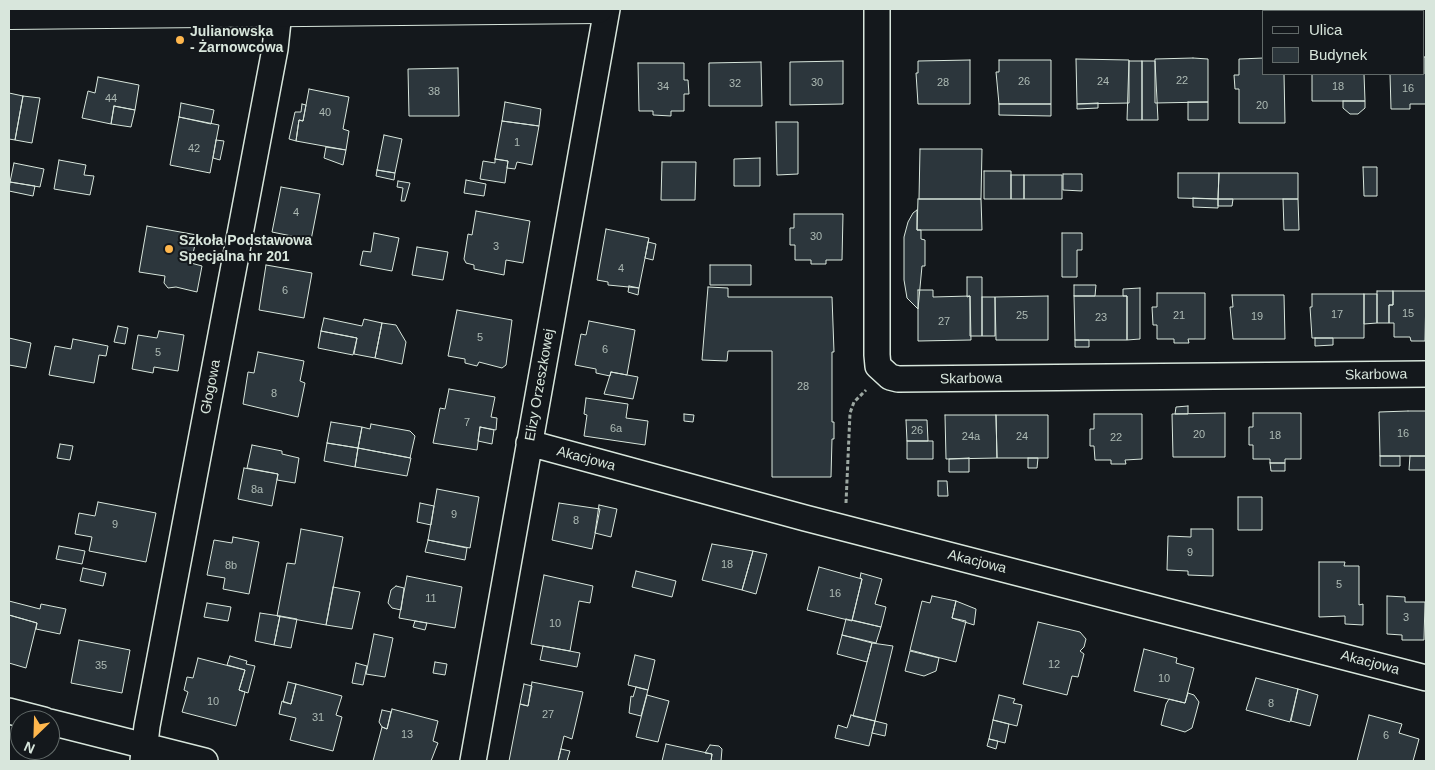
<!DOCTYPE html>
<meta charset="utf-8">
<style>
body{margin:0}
#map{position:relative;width:1435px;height:770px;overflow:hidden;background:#14181c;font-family:Helvetica,sans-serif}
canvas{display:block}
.frame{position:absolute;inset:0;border:10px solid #d8e6dc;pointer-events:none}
.legend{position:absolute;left:1262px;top:10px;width:162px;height:65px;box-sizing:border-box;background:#14181c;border:1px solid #626a69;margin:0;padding:6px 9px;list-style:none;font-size:15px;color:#d8e6dc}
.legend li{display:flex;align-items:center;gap:10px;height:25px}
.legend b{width:25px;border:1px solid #626a69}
.north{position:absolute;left:10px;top:710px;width:50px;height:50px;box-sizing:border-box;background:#14181c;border:1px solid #626a69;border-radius:50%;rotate:204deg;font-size:14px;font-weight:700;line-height:20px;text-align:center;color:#d8e6dc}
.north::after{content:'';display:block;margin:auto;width:18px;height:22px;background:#ffb74d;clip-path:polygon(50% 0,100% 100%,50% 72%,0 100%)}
</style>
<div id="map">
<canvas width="1435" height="770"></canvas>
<div class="frame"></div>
<ul class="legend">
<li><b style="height:6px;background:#14181c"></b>Ulica</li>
<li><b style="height:14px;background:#2c363c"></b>Budynek</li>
</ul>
<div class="north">N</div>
</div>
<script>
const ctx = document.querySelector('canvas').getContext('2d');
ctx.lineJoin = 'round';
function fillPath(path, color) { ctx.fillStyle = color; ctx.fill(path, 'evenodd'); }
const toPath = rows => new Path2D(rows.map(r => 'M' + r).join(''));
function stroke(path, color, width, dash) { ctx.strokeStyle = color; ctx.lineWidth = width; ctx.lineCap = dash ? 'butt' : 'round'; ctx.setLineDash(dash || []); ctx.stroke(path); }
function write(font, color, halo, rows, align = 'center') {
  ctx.font = font + ' Helvetica,sans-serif'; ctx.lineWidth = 4; ctx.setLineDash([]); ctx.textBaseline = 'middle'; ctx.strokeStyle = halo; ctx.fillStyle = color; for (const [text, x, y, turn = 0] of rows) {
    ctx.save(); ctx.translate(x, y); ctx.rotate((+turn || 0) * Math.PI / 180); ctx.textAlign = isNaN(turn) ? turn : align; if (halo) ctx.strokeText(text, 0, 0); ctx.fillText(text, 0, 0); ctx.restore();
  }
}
const building = toPath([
 [1424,57,1426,57,1426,104,1410,104,1410,109,1391,109,1390,74,1424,74,1424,57],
 [1193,58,1208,59,1208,102,1155,103,1155,59,1193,58],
 [1264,58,1264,74,1284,74,1285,123,1239,123,1239,89,1235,89,1234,75,1239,75,1239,59,1264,58],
 [1076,59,1129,60,1129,103,1077,104,1076,59],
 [970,60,970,104,918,104,916,73,918,73,918,61,970,60],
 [999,60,1051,60,1051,104,999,104,996,72,999,72,999,60],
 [843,61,843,104,790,105,790,62,843,61],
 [1129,61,1142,61,1142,120,1127,120,1129,61],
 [1142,61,1155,61,1158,120,1142,120,1142,61],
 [761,62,762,106,709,106,709,63,761,62],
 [638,63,684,63,684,80,688,80,689,94,684,94,684,111,671,111,671,116,653,115,653,111,639,111,638,63],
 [458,68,459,116,409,116,408,69,458,68],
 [1312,74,1364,74,1365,101,1312,101,1312,74],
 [98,77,139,85,135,110,114,106,111,124,82,118,88,91,95,93,98,77],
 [309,89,349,97,343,129,349,131,346,150,296,141,299,120,303,121,309,89],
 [9,93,23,96,15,140,9,139,9,93],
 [23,96,40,98,32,143,15,140,23,96],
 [1343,101,1365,101,1365,108,1358,114,1350,114,1343,108,1343,101],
 [505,102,541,109,539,126,502,121,505,102],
 [1188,102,1208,102,1208,120,1188,120,1188,102],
 [181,103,214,110,211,124,179,117,181,103],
 [1098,103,1098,108,1077,109,1077,104,1098,103],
 [302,104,306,105,303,121,299,120,296,141,289,139,295,112,301,112,302,104],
 [999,104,1051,104,1051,116,999,115,999,104],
 [114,106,135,110,131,127,111,124,114,106],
 [179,117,219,125,210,173,170,165,179,117],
 [502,121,539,126,532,165,517,162,515,169,507,168,508,161,495,159,502,121],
 [776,122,798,122,798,174,777,175,776,122],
 [384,135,402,139,395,173,377,170,384,135],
 [216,140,224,141,220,160,213,158,216,140],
 [326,147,346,150,343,165,324,158,326,147],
 [920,149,982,149,981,199,919,199,920,149],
 [760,158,760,186,734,186,734,159,760,158],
 [495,159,508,161,505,183,480,179,483,161,495,163,495,159],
 [59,160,86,165,84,175,94,176,90,195,54,189,59,160],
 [662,162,696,162,695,200,661,200,662,162],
 [14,163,44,169,40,187,10,182,14,163],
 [1363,167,1377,167,1377,196,1364,196,1363,167],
 [377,170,395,173,394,180,376,176,377,170],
 [984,171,1011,171,1011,199,984,199,984,171],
 [1178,173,1219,173,1218,199,1178,198,1178,173],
 [1219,173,1298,173,1298,199,1218,199,1219,173],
 [1063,174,1082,174,1082,191,1063,190,1063,174],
 [1011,175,1024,175,1024,199,1011,199,1011,175],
 [1024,175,1062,175,1062,199,1024,199,1024,175],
 [466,180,486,184,484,196,464,193,466,180],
 [398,181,410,183,405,201,401,201,403,188,397,187,398,181],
 [10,182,35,186,33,196,9,191,10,182],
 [281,187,320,194,311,240,272,232,281,187],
 [1193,198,1218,199,1218,208,1193,207,1193,198],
 [918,199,981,199,982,230,917,230,918,199],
 [1218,199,1233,199,1232,206,1218,206,1218,199],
 [1283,199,1298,199,1299,230,1284,230,1283,199],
 [917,210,917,230,921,230,921,239,925,240,925,266,922,266,918,309,907,298,904,280,904,237,908,222,913,213,917,210],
 [476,211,530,221,523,263,506,260,504,275,474,269,474,265,466,263,464,259,468,234,472,235,476,211],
 [794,214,843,214,842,260,826,260,826,264,811,264,811,260,795,260,795,245,790,245,790,228,794,228,794,214],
 [147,226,197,235,191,263,202,266,197,292,176,287,168,288,164,283,165,276,139,272,147,226],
 [606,229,649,238,639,288,608,285,608,282,597,280,606,229],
 [374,233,399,238,392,271,360,265,363,251,371,252,374,233],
 [1062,233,1082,233,1082,250,1077,250,1077,277,1062,277,1062,233],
 [648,242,656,244,653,260,645,258,648,242],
 [417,247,448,252,443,280,412,275,417,247],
 [266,265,312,273,304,318,259,310,266,265],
 [710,265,751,265,751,285,710,285,710,265],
 [967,277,982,277,982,336,970,336,970,296,967,297,967,277],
 [1074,285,1096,285,1095,296,1074,296,1074,285],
 [629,286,639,288,638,295,628,292,629,286],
 [708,287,728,288,728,297,832,297,834,352,832,352,832,422,834,422,834,439,832,439,831,477,772,477,772,351,728,351,727,361,702,360,708,287],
 [1140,288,1140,339,1127,340,1127,296,1123,296,1123,289,1140,288],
 [918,290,933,290,933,297,970,296,971,340,918,341,918,290],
 [1377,291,1393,291,1393,305,1389,305,1389,323,1377,323,1377,291],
 [1393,291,1426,291,1425,341,1411,341,1410,337,1394,337,1394,323,1389,323,1389,305,1393,305,1393,291],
 [1157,293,1205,293,1205,339,1188,339,1189,343,1174,343,1174,339,1157,339,1157,325,1153,325,1152,307,1157,307,1157,293],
 [1312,294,1364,294,1364,338,1312,338,1310,307,1312,307,1312,294],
 [1364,294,1377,294,1377,323,1364,324,1364,294],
 [1232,295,1284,295,1285,339,1233,339,1230,307,1233,307,1232,295],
 [1048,296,1048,340,996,340,995,297,1048,296],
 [1074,296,1127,296,1127,340,1075,340,1074,296],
 [982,297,995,297,995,336,982,336,982,297],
 [457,310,512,320,506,365,502,368,479,362,477,366,465,363,465,359,448,356,457,310],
 [324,318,362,326,364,319,382,323,375,358,354,354,357,338,321,331,324,318],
 [589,321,635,330,627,375,611,372,610,376,596,373,596,369,575,365,581,334,586,335,589,321],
 [382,323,396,325,406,342,402,364,375,358,382,323],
 [118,326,128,328,125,344,114,342,118,326],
 [159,331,184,335,178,371,154,367,153,373,132,369,138,335,157,338,159,331],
 [321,331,357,338,353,355,318,348,321,331],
 [9,338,31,343,26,368,9,365,9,338],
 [1315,338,1333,338,1333,345,1315,346,1315,338],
 [73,339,108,346,106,356,99,355,94,383,49,375,55,346,71,349,73,339],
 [1075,340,1089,340,1089,347,1075,347,1075,340],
 [258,352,304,361,300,381,305,383,298,417,243,404,248,372,254,373,258,352],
 [611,372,638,377,633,399,604,394,611,372],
 [449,389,495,397,491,417,497,418,496,430,480,427,477,450,433,443,440,408,445,409,449,389],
 [586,398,628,404,626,418,648,421,645,445,584,436,587,415,584,414,586,398],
 [1188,406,1188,414,1175,414,1176,407,1188,406],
 [1408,411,1426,411,1426,456,1380,456,1379,412,1408,411],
 [1225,413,1225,457,1173,457,1172,414,1225,413],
 [1253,413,1301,413,1301,459,1285,459,1285,463,1270,463,1270,459,1253,459,1253,445,1249,445,1249,427,1253,427,1253,413],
 [684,414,694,415,693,422,684,421,684,414],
 [1094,414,1142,414,1142,459,1125,460,1126,464,1111,464,1111,460,1095,460,1094,446,1090,446,1090,429,1094,429,1094,414],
 [945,415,996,415,997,458,946,459,945,415],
 [996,415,1048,415,1048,458,997,458,996,415],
 [906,420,927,420,928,441,907,441,906,420],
 [331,422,362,427,358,448,327,443,331,422],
 [371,424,410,431,415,436,410,458,358,448,362,427,370,429,371,424],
 [480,427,494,430,492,444,478,441,480,427],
 [907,441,933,441,933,459,907,459,907,441],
 [327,443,358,448,355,467,324,461,327,443],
 [60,444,73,446,70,460,57,458,60,444],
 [252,445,282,451,282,454,299,458,295,483,277,480,278,474,247,468,252,445],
 [358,448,411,458,407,476,355,467,358,448],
 [1380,456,1400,456,1400,466,1380,466,1380,456],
 [1410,456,1426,456,1426,470,1409,470,1410,456],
 [969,458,969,472,949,472,949,459,969,458],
 [1028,458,1038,458,1037,468,1028,468,1028,458],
 [1270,463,1285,463,1285,471,1271,471,1270,463],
 [244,468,278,474,272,506,238,499,244,468],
 [938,481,947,481,948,496,938,496,938,481],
 [437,489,479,497,470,548,428,540,437,489],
 [1238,497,1262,497,1262,530,1238,530,1238,497],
 [98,502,156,513,146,562,89,551,92,537,75,534,79,513,95,516,98,502],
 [420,503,434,506,431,525,417,522,420,503],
 [559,503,600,509,592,549,552,540,559,503],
 [599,505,617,509,611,537,595,533,599,505],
 [301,529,343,537,326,625,277,616,287,563,295,564,301,529],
 [1191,529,1213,529,1213,576,1188,575,1188,571,1167,570,1168,536,1191,537,1191,529],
 [233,537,259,542,249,594,223,589,225,578,207,575,214,540,232,543,233,537],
 [428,540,467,548,465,560,425,552,428,540],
 [712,544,753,551,742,590,702,580,712,544],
 [59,546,85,551,82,564,56,559,59,546],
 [753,551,767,554,756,594,742,590,753,551],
 [1319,562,1345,562,1344,566,1359,566,1359,605,1363,604,1363,625,1345,624,1345,616,1319,617,1319,562],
 [819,567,862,579,852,621,807,610,819,567],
 [83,568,106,573,103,586,80,581,83,568],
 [636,571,676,581,672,597,632,587,636,571],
 [861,573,882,579,875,604,886,607,881,627,852,620,862,579,860,578,861,573],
 [544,575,593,586,590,603,579,601,570,651,531,644,544,575],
 [407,576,462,587,455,628,399,618,407,576],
 [396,586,404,588,401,610,392,608,388,603,391,590,396,586],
 [333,587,360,592,352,629,326,625,333,587],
 [932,596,956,601,952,618,966,621,956,662,910,650,922,601,930,603,932,596],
 [1387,596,1405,597,1405,602,1425,602,1424,640,1402,640,1402,635,1387,634,1387,596],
 [9,601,40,609,41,604,66,609,60,634,36,629,37,623,9,615,9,601],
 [956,601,976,609,974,625,952,618,956,601],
 [207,603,231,607,228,621,204,617,207,603],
 [260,613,280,616,274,645,255,641,260,613],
 [9,615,37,623,26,668,9,663,9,615],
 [280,616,297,619,291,648,274,645,280,616],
 [846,619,881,627,876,643,842,635,846,619],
 [415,621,427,623,425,630,413,627,415,621],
 [1038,622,1080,632,1086,639,1084,647,1080,651,1084,654,1078,677,1072,676,1067,695,1023,684,1038,622],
 [374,634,393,638,385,677,366,674,374,634],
 [842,635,872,643,867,662,837,654,842,635],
 [79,640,130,650,122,693,71,683,79,640],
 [872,643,893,646,875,721,853,716,872,643],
 [543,646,580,653,577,667,540,660,543,646],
 [1144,649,1177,658,1176,663,1194,668,1185,703,1134,691,1144,649],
 [910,651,939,658,936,671,924,676,905,671,910,651],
 [635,655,655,660,648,690,628,685,635,655],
 [230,656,247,661,246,664,255,666,248,693,239,690,245,670,227,665,230,656],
 [198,658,245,670,239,690,245,692,236,726,182,712,188,692,184,690,187,677,193,678,198,658],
 [435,662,447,664,445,675,433,673,435,662],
 [356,663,367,666,363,685,352,683,356,663],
 [1256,678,1298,689,1290,722,1246,710,1256,678],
 [288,682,296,684,291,704,283,702,288,682],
 [532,682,583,692,572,739,564,736,558,761,509,761,520,704,528,706,532,682],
 [296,684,342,696,336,715,342,717,333,751,290,740,296,718,279,714,282,701,291,704,296,684],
 [524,684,532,686,528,706,520,704,524,684],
 [636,687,648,690,641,716,629,713,631,696,633,697,636,687],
 [1298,689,1318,695,1310,726,1291,721,1298,689],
 [1188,693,1194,695,1199,702,1192,728,1185,732,1161,725,1166,704,1169,699,1185,703,1188,693],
 [647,695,669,701,658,742,636,737,647,695],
 [999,695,1015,699,1013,703,1022,705,1017,726,993,720,999,695],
 [392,709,438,721,433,741,438,743,431,761,373,761,382,727,387,729,392,709],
 [382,710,391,712,387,729,382,727,379,722,382,710],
 [851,715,875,721,869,746,835,738,838,725,847,728,851,715],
 [1369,715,1402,724,1399,733,1419,739,1413,761,1357,761,1369,715],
 [993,720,1009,724,1005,743,989,739,993,720],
 [875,721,887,724,885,736,872,733,875,721],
 [989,739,998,741,996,749,987,746,989,739],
 [666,744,712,754,711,761,662,761,666,744],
 [710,745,719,746,722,749,721,761,711,761,712,754,705,753,710,745],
 [561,749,570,751,567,761,558,761,561,749]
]);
fillPath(building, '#2c363c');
stroke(building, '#d8e6dc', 1);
const street = toPath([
 [877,9,877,355,878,366,890,377,898,379,1426,374],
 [529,443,805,518,1426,678],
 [9,711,44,720],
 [50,722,205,761],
 [143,761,147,726,275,49,279,12],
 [473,761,607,9]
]);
const secondary = toPath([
 [9,15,598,9]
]);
stroke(street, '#d8e6dc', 28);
stroke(secondary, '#d8e6dc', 30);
stroke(toPath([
 [846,503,850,413,854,402,866,390]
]), '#9da8a2', 3, [4, 2.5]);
stroke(street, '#14181c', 25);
stroke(secondary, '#14181c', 28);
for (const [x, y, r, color] of [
 [180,40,5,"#ffb74d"],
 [169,249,5,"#ffb74d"]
]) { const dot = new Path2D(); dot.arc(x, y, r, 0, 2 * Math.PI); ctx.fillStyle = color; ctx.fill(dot); stroke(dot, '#14181c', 2); }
write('11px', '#adbab4', null, [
 ["22",1182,81],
 ["26",1024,82],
 ["24",1103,82],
 ["30",817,83],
 ["28",943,83],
 ["32",735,84],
 ["34",663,87],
 ["18",1338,87],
 ["16",1408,89],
 ["38",434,92],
 ["44",111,99],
 ["20",1262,106],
 ["40",325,113],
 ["1",517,143],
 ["42",194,149],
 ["4",296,213],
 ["30",816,237],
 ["3",496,247],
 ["4",621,269],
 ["6",285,291],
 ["15",1408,314],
 ["17",1337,315],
 ["25",1022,316],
 ["21",1179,316],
 ["19",1257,317],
 ["23",1101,318],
 ["27",944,322],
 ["5",480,338],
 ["6",605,350],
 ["5",158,353],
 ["28",803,387],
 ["8",274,394],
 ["7",467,423],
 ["6a",616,429],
 ["26",917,431],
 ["16",1403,434],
 ["20",1199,435],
 ["18",1275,436],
 ["24a",971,437],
 ["24",1022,437],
 ["22",1116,438],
 ["8a",257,490],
 ["9",454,515],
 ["8",576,521],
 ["9",115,525],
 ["9",1190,553],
 ["18",727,565],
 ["8b",231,566],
 ["5",1339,585],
 ["16",835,594],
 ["11",431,599],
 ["3",1406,618],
 ["10",555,624],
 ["12",1054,665],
 ["35",101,666],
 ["10",1164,679],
 ["10",213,702],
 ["8",1271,704],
 ["27",548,715],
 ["31",318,718],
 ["13",407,735],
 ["6",1386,736]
]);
write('bold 14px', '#d8e6dc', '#14181c', [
 ["Julianowska",190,32],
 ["- Żarnowcowa",190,48],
 ["Szkoła Podstawowa",179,241],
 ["Specjalna nr 201",179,257]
], 'left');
write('14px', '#d8e6dc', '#14181c', [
 ["Skarbowa",1376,375,-1],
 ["Skarbowa",971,379,-1],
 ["Elizy Orzeszkowej",540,385,-80],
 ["Głogowa",211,387,-79],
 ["Akacjowa",586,459,15],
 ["Akacjowa",977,562,14],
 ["Akacjowa",1370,663,15]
]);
</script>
